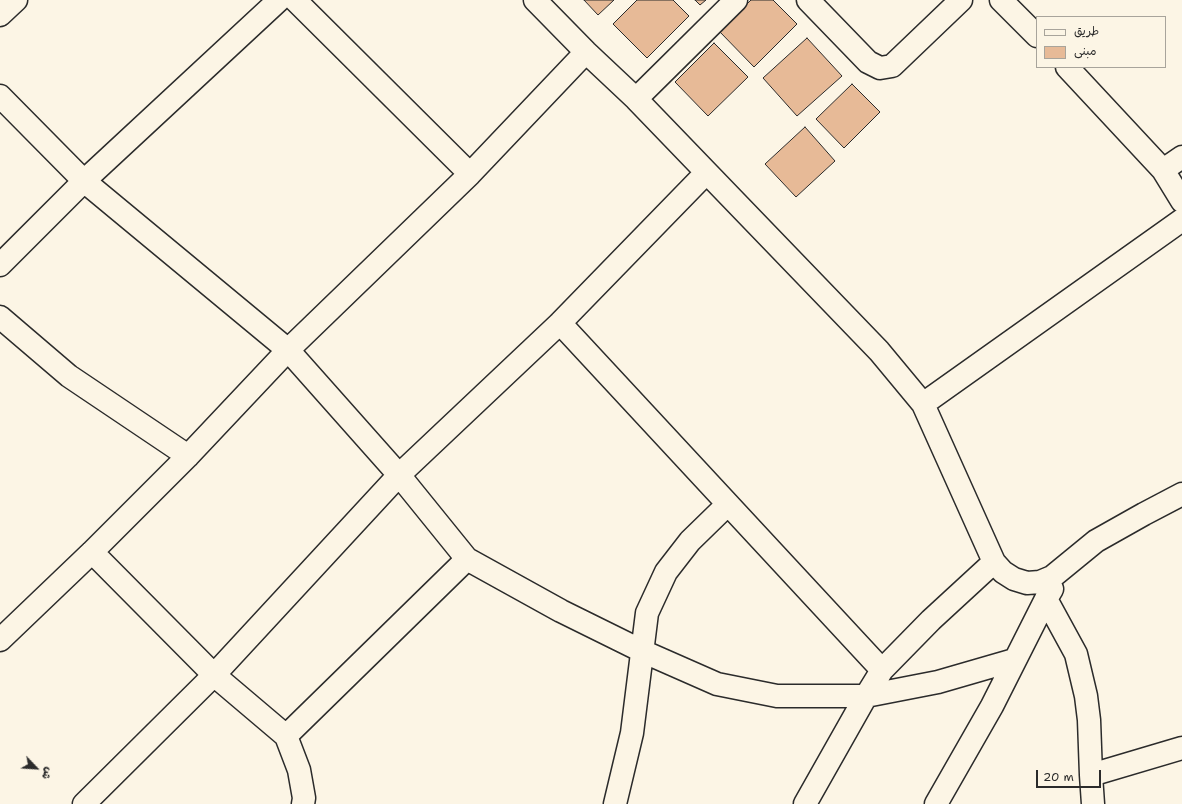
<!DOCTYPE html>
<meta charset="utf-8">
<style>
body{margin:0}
#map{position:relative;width:1182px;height:804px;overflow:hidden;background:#fcf5e5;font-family:"Shantell Sans","Playpen Sans Arabic",sans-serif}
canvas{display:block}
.legend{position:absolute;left:1036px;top:16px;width:130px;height:52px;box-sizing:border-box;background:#fcf5e5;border:1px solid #a8a49b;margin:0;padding:5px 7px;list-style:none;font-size:12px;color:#2b2b2b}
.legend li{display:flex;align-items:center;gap:8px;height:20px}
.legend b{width:20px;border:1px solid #a8a49b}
.north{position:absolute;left:16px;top:748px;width:40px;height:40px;-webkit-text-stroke:3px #fcf5e5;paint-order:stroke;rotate:115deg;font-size:11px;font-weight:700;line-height:16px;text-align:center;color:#2b2b2b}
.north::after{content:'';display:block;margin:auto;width:14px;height:18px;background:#2b2b2b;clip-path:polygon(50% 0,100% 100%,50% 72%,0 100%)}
.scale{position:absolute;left:1036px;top:770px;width:65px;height:18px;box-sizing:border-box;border:2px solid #2b2b2b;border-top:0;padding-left:5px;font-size:12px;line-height:14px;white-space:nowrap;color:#2b2b2b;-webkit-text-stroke:3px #fcf5e5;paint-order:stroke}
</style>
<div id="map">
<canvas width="1182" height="804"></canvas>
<ul class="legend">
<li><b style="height:5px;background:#fcf5e5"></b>طريق</li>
<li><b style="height:11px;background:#e7ba97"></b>مبنى</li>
</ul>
<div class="north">ش</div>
<div class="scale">20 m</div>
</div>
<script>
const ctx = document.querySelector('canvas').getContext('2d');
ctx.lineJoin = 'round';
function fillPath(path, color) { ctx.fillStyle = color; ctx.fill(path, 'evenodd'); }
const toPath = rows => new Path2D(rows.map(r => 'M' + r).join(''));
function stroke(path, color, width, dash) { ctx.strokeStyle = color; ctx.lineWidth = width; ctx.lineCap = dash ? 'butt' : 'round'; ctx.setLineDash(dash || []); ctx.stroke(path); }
const building = toPath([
 [584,0,614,0,598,15,584,0],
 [637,0,673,0,689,16,647,58,613,24,637,0],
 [695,0,706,0,700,5,695,0],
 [751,0,773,0,797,24,754,67,719,31,751,0],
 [807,38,842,76,797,116,763,78,807,38],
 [714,43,748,77,708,116,675,82,714,43],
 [852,84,880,112,844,148,816,119,852,84],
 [805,127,835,161,796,197,765,164,805,127]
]);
fillPath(building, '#e7ba97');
stroke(building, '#2b2b2b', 1);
const minor = toPath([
 [295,0,470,174],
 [535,0,586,52,636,99,879,351,923,404,994,562,1003,572,1014,579,1027,583,1040,582,1052,577,1096,541,1144,514,1182,494],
 [808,0,868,62,880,68,892,66,961,0],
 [1001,0,1037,36],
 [0,15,16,0],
 [1067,67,1163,170,1182,201],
 [0,96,84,181,288,350,399,475,467,559,286,736],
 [636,99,736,0],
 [1163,170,1182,157],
 [0,265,84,181,279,0],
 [0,317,69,376,188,456],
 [560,323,882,670],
 [923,404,1182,220],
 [92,552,214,675,286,736,299,770,304,798,303,804],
 [467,559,561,611,642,651,717,684,777,696,866,696,938,682,1014,660],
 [1052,589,1046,599,1076,654,1086,696,1089,720,1091,775],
 [0,640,92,552,188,456,288,350,470,174,586,52],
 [84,804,214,675,399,475,560,323,706,173],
 [615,804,632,733,647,613,666,572,690,541,728,504],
 [805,804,866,696,882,670,931,620,994,562],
 [936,804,992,706,1046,599],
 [1093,804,1091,775,1182,748]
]);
stroke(minor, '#2b2b2b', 25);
stroke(minor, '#fcf5e5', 22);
</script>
